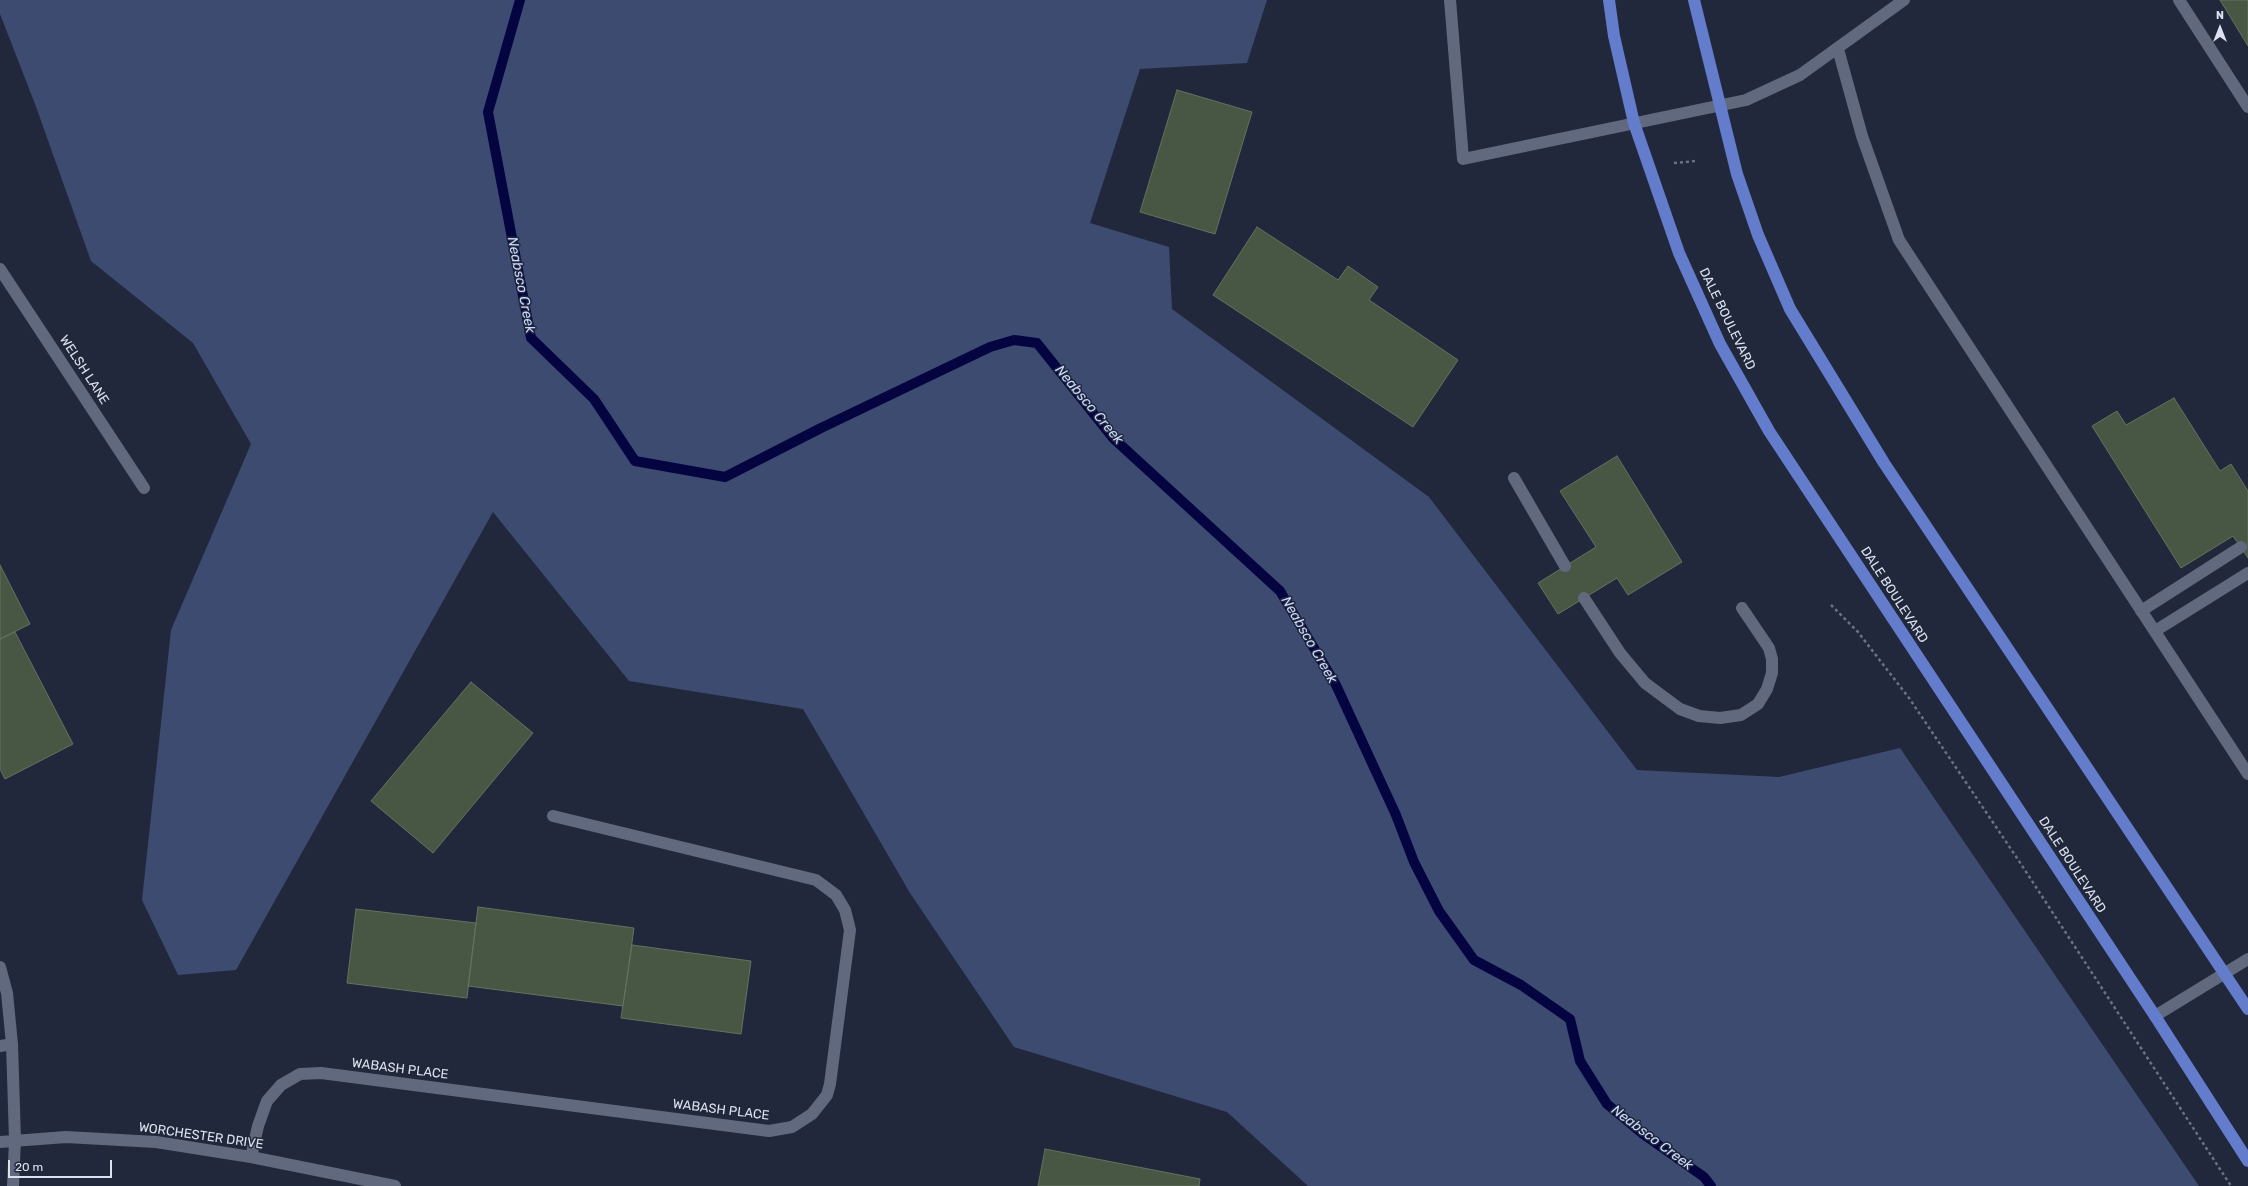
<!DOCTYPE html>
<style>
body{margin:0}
#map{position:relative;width:2248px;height:1186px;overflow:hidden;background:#21283b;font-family:Rubik,sans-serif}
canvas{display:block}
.north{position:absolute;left:2200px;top:8px;width:40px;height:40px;-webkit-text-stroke:3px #21283b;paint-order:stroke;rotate:0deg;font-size:11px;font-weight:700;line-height:16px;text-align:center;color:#dde2ee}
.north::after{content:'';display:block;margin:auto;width:14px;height:18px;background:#dde2ee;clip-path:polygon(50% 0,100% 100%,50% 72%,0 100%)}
.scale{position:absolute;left:8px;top:1160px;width:104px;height:18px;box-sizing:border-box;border:2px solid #dde2ee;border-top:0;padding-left:5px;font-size:12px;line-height:14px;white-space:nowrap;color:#dde2ee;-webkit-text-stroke:3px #21283b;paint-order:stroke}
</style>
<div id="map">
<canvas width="2248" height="1186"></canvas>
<div class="north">N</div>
<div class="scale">20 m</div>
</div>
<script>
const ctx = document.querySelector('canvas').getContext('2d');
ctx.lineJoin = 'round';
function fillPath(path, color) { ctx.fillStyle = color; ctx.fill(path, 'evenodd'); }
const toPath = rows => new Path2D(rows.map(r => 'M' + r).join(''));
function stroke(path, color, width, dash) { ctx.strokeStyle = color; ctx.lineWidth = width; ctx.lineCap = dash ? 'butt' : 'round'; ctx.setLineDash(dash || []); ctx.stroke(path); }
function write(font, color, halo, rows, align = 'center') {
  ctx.font = font + ' Rubik,sans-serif'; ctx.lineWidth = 3; ctx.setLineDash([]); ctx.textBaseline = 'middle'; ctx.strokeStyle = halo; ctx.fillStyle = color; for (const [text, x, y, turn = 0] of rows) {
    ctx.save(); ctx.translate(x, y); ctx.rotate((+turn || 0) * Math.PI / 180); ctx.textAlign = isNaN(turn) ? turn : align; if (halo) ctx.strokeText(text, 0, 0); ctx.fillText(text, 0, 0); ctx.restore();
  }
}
fillPath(toPath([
 [0,0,1267,0,1247,63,1140,69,1090,223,1169,247,1172,309,1429,497,1637,770,1779,777,1900,748,2199,1186,1308,1186,1227,1112,1014,1047,910,893,803,709,629,681,493,512,236,970,178,975,142,900,171,630,251,444,193,343,91,261,35,104,0,14]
]), '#3d4b71');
stroke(toPath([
 [520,0,488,112,531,338,594,399,635,461,725,477,821,428,990,347,1014,340,1037,343,1113,438,1280,591,1336,685,1396,815,1414,862,1439,911,1474,960,1521,985,1570,1019,1580,1061,1607,1104,1643,1134,1704,1177,1711,1186]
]), '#040440', 10);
const building = toPath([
 [2220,0,2248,0,2248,46,2220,0],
 [1177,90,1252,112,1215,234,1140,212,1177,90],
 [1257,227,1338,280,1348,266,1378,287,1369,300,1458,360,1413,427,1213,295,1257,227],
 [2174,398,2220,471,2231,464,2248,491,2248,558,2233,536,2181,568,2092,426,2117,411,2126,425,2174,398],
 [1617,456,1682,562,1628,595,1617,578,1558,614,1538,583,1596,547,1560,491,1617,456],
 [0,565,30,624,0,639,0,565],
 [15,632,73,744,5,779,0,769,0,639,15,632],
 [471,682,533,733,433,853,371,801,471,682],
 [478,907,634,928,623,1006,468,986,478,907],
 [356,909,476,923,467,998,347,983,356,909],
 [632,945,751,961,741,1034,621,1018,632,945],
 [1045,1149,1200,1179,1199,1186,1038,1186,1045,1149]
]);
fillPath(building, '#475744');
stroke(building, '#63735f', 1);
stroke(toPath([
 [1674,163,1696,161],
 [1831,605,1858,632,1909,698,2017,858,2231,1186]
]), '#6c7283', 2.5, [3, 3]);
stroke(toPath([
 [1450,0,1463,159,1746,100,1800,75,1904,0],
 [2179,0,2248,107],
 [1838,49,1862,136,1899,240,2248,774],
 [1514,478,1565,566],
 [1584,598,1620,653,1645,683,1680,709,1699,716,1720,718,1741,715,1758,704,1767,689,1772,673,1772,659,1769,648,1742,608],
 [2141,611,2241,547],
 [2155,631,2248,573],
 [2155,1016,2248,959]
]), '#61697e', 12);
stroke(toPath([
 [0,269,144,488],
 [0,967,7,993,12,1044,15,1140,13,1186],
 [0,1046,12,1044],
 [0,1142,66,1137,156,1142,251,1157,395,1186],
 [251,1157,258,1126,267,1101,281,1085,300,1074,321,1073,769,1131,792,1127,812,1114,827,1095,830,1084,850,930,845,910,836,895,816,880,553,816]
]), '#61697e', 12);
stroke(toPath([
 [1609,0,1614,36,1634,123,1679,253,1720,344,1769,431,2155,1016,2248,1161],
 [1694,0,1737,174,1758,235,1790,309,1884,463,2248,1009]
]), '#637ccb', 12);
write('13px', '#dde2ee', '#21283b', [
 ["DALE BOULEVARD",1727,319,64],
 ["WELSH LANE",84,370,57],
 ["DALE BOULEVARD",1894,595,57],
 ["DALE BOULEVARD",2072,865,57],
 ["WABASH PLACE",400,1069,7],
 ["WABASH PLACE",721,1110,7],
 ["WORCHESTER DRIVE",201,1136,8]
]);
write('italic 14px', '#c9d8fe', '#21283b', [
 ["Neabsco Creek",521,285,79],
 ["Neabsco Creek",1089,405,50],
 ["Neabsco Creek",1309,640,60],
 ["Neabsco Creek",1652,1138,37]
]);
</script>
